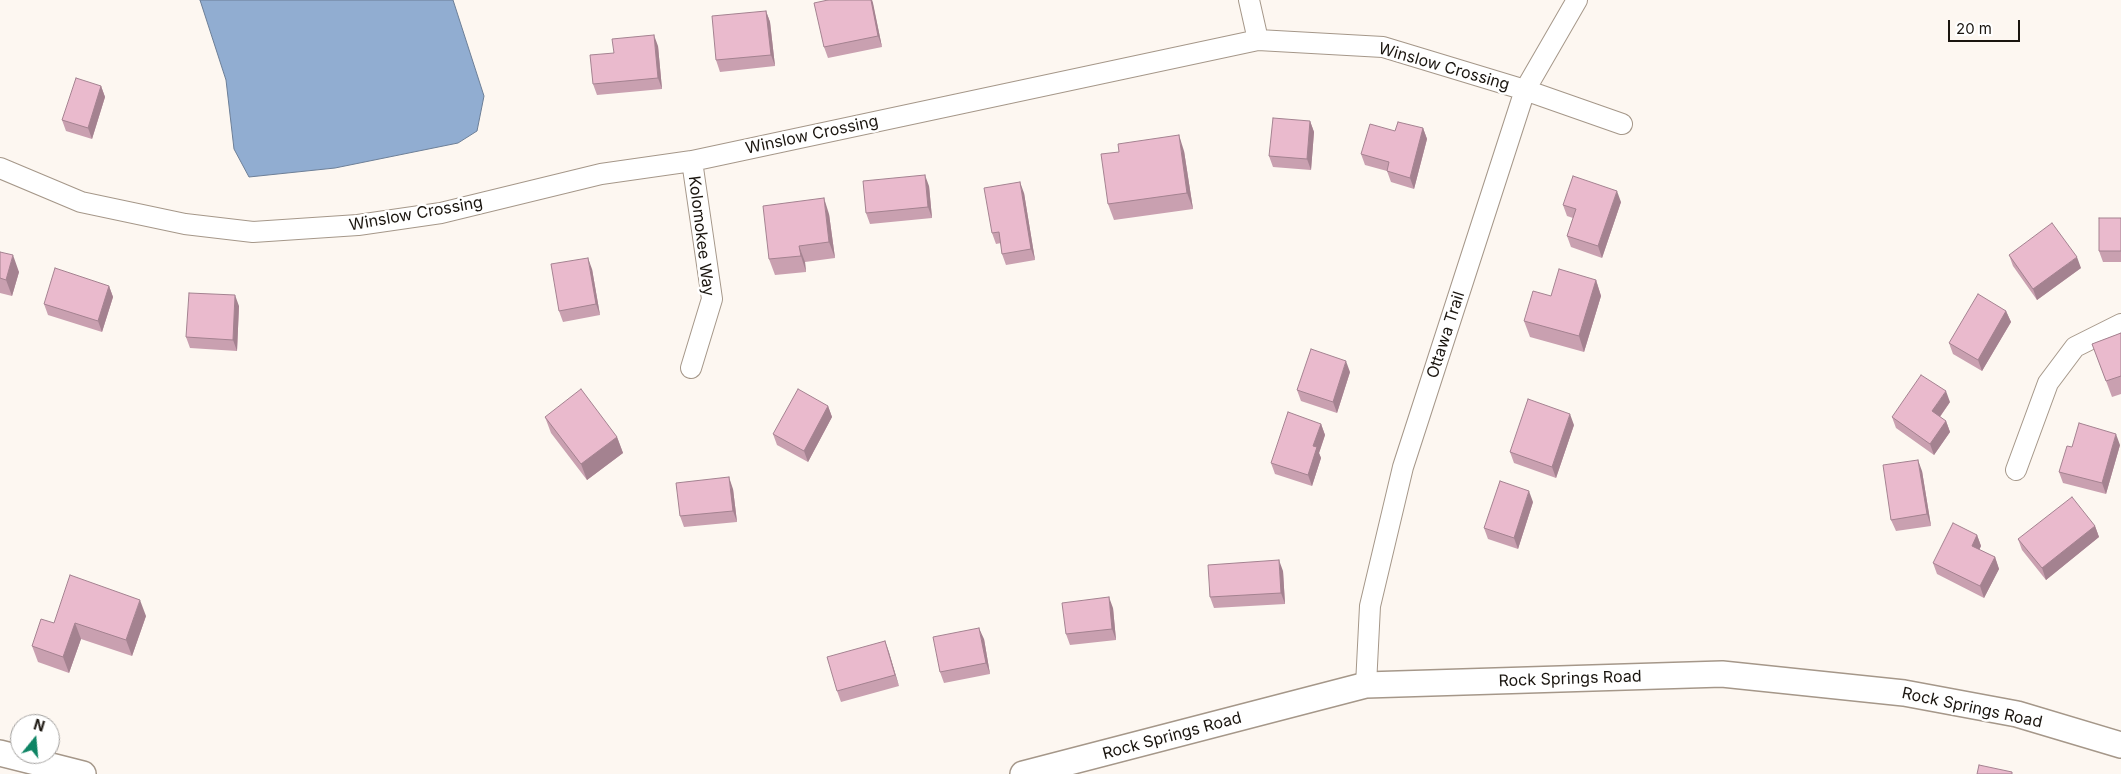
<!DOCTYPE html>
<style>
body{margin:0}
#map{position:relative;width:2121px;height:774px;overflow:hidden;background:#fdf7f1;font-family:Inter,sans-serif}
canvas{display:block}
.north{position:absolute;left:10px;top:714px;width:50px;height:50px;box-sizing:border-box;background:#fff;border:1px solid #a3a19f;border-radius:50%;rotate:17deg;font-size:14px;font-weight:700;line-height:20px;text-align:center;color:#1a150f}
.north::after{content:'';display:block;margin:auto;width:18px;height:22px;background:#0e8464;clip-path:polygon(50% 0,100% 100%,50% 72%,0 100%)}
.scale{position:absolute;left:1948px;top:20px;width:72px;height:22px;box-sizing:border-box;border:2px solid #1a150f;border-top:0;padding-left:6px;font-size:15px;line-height:18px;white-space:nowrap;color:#1a150f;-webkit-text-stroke:4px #fff;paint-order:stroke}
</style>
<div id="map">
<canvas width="2121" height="774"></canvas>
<div class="north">N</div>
<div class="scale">20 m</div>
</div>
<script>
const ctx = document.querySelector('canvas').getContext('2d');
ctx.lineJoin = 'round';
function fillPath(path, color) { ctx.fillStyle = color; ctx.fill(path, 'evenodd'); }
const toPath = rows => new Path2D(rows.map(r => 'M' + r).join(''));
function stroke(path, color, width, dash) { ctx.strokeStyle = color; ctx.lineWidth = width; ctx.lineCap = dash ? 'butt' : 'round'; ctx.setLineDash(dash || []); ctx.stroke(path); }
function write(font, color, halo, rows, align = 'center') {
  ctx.font = font + ' Inter,sans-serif'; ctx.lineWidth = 5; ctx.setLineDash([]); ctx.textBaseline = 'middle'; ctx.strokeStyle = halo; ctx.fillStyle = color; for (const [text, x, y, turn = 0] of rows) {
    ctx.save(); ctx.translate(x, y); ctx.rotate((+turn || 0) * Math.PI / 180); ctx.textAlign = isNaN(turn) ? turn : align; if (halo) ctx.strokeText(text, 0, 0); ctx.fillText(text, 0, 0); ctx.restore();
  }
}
const water = toPath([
 [200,0,453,0,484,96,477,131,458,143,335,168,249,177,234,149,226,80,200,0]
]);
fillPath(water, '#91add1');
stroke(water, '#6d7f97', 1);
const minor = toPath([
 [1249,0,1258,40],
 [0,168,81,202,185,224,253,232,358,225,441,213,601,174,692,161,1258,40,1383,47,1525,90,1622,124],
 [691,368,712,299,692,161],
 [2016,470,2048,383,2075,347,2121,324],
 [1366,685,1370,606,1403,467,1525,90,1577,0]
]);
const tertiary = toPath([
 [0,753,83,774],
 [1023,774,1366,685,1722,674,1904,693,2017,714,2121,745]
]);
stroke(minor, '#a59789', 22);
stroke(tertiary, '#a59789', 28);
stroke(minor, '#fff', 20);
stroke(tertiary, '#fff', 25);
fillPath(toPath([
 [828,0,872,0,882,47,828,58,824,47],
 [766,11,770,22,775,66,720,72,716,60],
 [658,46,662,89,597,95,593,84],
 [101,86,105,97,92,139,66,131,62,120],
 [1310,121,1314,132,1311,170,1273,167,1269,156],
 [1423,128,1427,139,1414,189,1391,182,1387,171,1365,165,1361,154,1395,131],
 [1184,151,1193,209,1114,220,1108,204],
 [929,186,932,218,870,224,866,213],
 [1024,193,1035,260,1006,265,1002,254,1001,243,996,244,992,233],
 [1621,202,1602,258,1571,247,1567,236,1573,218,1567,216,1563,205],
 [829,214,835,258,805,262,806,272,775,275,769,259],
 [2121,218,2121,262,2103,262,2099,251],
 [0,252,19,272,12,296,0,293],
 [2009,255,2081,268,2037,300,2013,266],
 [592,269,600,315,563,322,559,311],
 [1596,280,1601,296,1584,352,1530,337,1524,321,1551,296],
 [109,286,113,297,102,332,48,315,44,304],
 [239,306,237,351,190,348,186,337],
 [2006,311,2011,322,1982,371,1953,354,1949,343],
 [2121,333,2121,394,2112,397,2092,344],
 [1350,372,1337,413,1301,401,1297,390],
 [1950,402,1940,417,1946,421,1950,432,1934,455,1896,428,1892,417],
 [828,406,832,417,808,462,777,445,773,434],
 [545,417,617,437,623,453,587,480,551,433],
 [1321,424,1325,435,1319,453,1321,458,1312,486,1275,474,1271,463],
 [1574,425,1556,478,1514,463,1510,452],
 [2120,445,2106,494,2063,483,2059,472,2072,447],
 [1922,471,1931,526,1896,531,1891,520],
 [733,489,737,522,684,527,680,516],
 [1533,502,1518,549,1488,539,1484,528],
 [2095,526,2099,537,2046,580,2022,550,2018,539],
 [1977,535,1981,546,1979,550,1995,557,1999,569,1984,598,1937,574,1933,563],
 [1283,571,1285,604,1214,608,1210,597],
 [1113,608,1116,640,1070,645,1066,634],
 [146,616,132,656,81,639,69,673,38,662,32,646,54,623],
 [984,639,990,674,944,683,940,672],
 [885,641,899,686,841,702,837,691]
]), '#c9a0b0');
fillPath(toPath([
 [871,0,872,0,873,3,882,47,878,36],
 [766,11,770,22,775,66,771,55],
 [654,35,658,46,662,89,658,78],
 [101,86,105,97,92,139,88,128],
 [1310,121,1314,132,1311,170,1307,159],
 [1423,128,1427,139,1414,189,1410,178],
 [1179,135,1184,151,1193,209,1187,193],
 [925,175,929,186,932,218,928,207],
 [1020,182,1024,193,1035,260,1031,249],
 [1617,191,1621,202,1602,258,1598,246],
 [824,198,829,214,835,258,829,242],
 [799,246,805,262,806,272,801,256],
 [13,255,19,272,12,296,6,280],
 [2077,257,2081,268,2037,300,2033,289],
 [588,258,592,269,600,315,596,304],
 [1596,280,1601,296,1584,352,1579,336],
 [109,286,113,297,102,332,98,321],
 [235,295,239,306,237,351,233,340],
 [2006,311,2011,322,1982,371,1978,360],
 [1346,361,1350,372,1337,413,1333,402],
 [1946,391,1950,402,1936,422,1932,411],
 [828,406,832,417,808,462,804,451],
 [1570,414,1574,425,1556,478,1552,467],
 [1946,421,1950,432,1934,455,1930,444],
 [1321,424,1325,435,1319,453,1321,458,1312,486,1308,475,1313,446],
 [2116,434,2120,445,2106,494,2102,483],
 [617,437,623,453,587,480,581,464],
 [1918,460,1922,471,1931,526,1927,514],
 [729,477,733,489,737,522,733,511],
 [1529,491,1533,502,1518,549,1514,538],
 [2095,526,2099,537,2046,580,2042,568],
 [1977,535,1981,546,1976,557,1972,546],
 [1995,557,1999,569,1984,598,1980,586],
 [1279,560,1283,571,1285,604,1281,593],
 [1109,597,1113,608,1116,640,1112,629],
 [140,600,146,616,132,656,126,640],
 [75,623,81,639,69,673,63,657],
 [979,628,984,639,990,674,986,663],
 [885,641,889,652,899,686,895,675]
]), '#a48290');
const building = toPath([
 [828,0,871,0,878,36,824,47,814,3,828,0],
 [766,11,771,55,716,60,712,16,766,11],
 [654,35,658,78,593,84,590,55,614,53,612,39,654,35],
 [76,78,101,86,88,128,62,120,76,78],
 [1273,118,1310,121,1307,159,1269,156,1273,118],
 [1398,122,1423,128,1410,178,1387,171,1389,162,1361,154,1370,124,1395,131,1398,122],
 [1179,135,1187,193,1108,204,1101,154,1119,152,1118,144,1179,135],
 [925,175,928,207,866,213,863,181,925,175],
 [1573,176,1617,191,1598,246,1567,236,1576,209,1563,205,1573,176],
 [1020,182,1031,249,1002,254,999,232,992,233,984,188,1020,182],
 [824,198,829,242,799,246,801,256,769,259,763,206,824,198],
 [2099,218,2121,218,2121,251,2099,251,2099,218],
 [2052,223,2077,257,2033,289,2009,255,2052,223],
 [0,252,13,255,6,280,0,278,0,252],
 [588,258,596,304,559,311,551,264,588,258],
 [55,268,109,286,98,321,44,304,55,268],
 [1559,269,1596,280,1579,336,1524,321,1533,291,1551,296,1559,269],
 [189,293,235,295,233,340,186,337,189,293],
 [1978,294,2006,311,1978,360,1949,343,1978,294],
 [2121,333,2121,376,2106,381,2092,344,2121,333],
 [1311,349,1346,361,1333,402,1297,390,1311,349],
 [1921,375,1946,391,1932,411,1946,421,1930,444,1892,417,1921,375],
 [581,389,617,437,581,464,545,417,581,389],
 [798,389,828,406,804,451,773,434,798,389],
 [1528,399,1570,414,1552,467,1510,452,1528,399],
 [1288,412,1321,424,1313,446,1317,447,1308,475,1271,463,1288,412],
 [2079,423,2116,434,2102,483,2059,472,2067,446,2072,447,2079,423],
 [1918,460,1927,514,1891,520,1883,465,1918,460],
 [729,477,733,511,680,516,676,483,729,477],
 [1500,481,1529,491,1514,538,1484,528,1500,481],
 [2072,497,2095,526,2042,568,2018,539,2072,497],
 [1953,523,1977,535,1972,546,1995,557,1980,586,1933,563,1953,523],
 [1279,560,1281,593,1210,597,1208,565,1279,560],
 [70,575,140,600,126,640,75,623,63,657,32,646,41,619,54,623,70,575],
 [1109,597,1112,629,1066,634,1062,603,1109,597],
 [979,628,986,663,940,672,933,637,979,628],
 [885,641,895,675,837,691,827,657,885,641],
 [1979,765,2012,772,2012,774,1977,774,1979,765]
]);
fillPath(building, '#eabacd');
stroke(building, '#a48290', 1);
write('16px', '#1a150f', '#fff', [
 ["Winslow Crossing",1444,67,16],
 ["Winslow Crossing",812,135,-12],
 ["Winslow Crossing",416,214,-10],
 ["Kolomokee Way",701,236,83],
 ["Ottawa Trail",1446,335,-72],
 ["Rock Springs Road",1570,679,-2],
 ["Rock Springs Road",1972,708,12],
 ["Rock Springs Road",1172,736,-15]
]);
</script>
